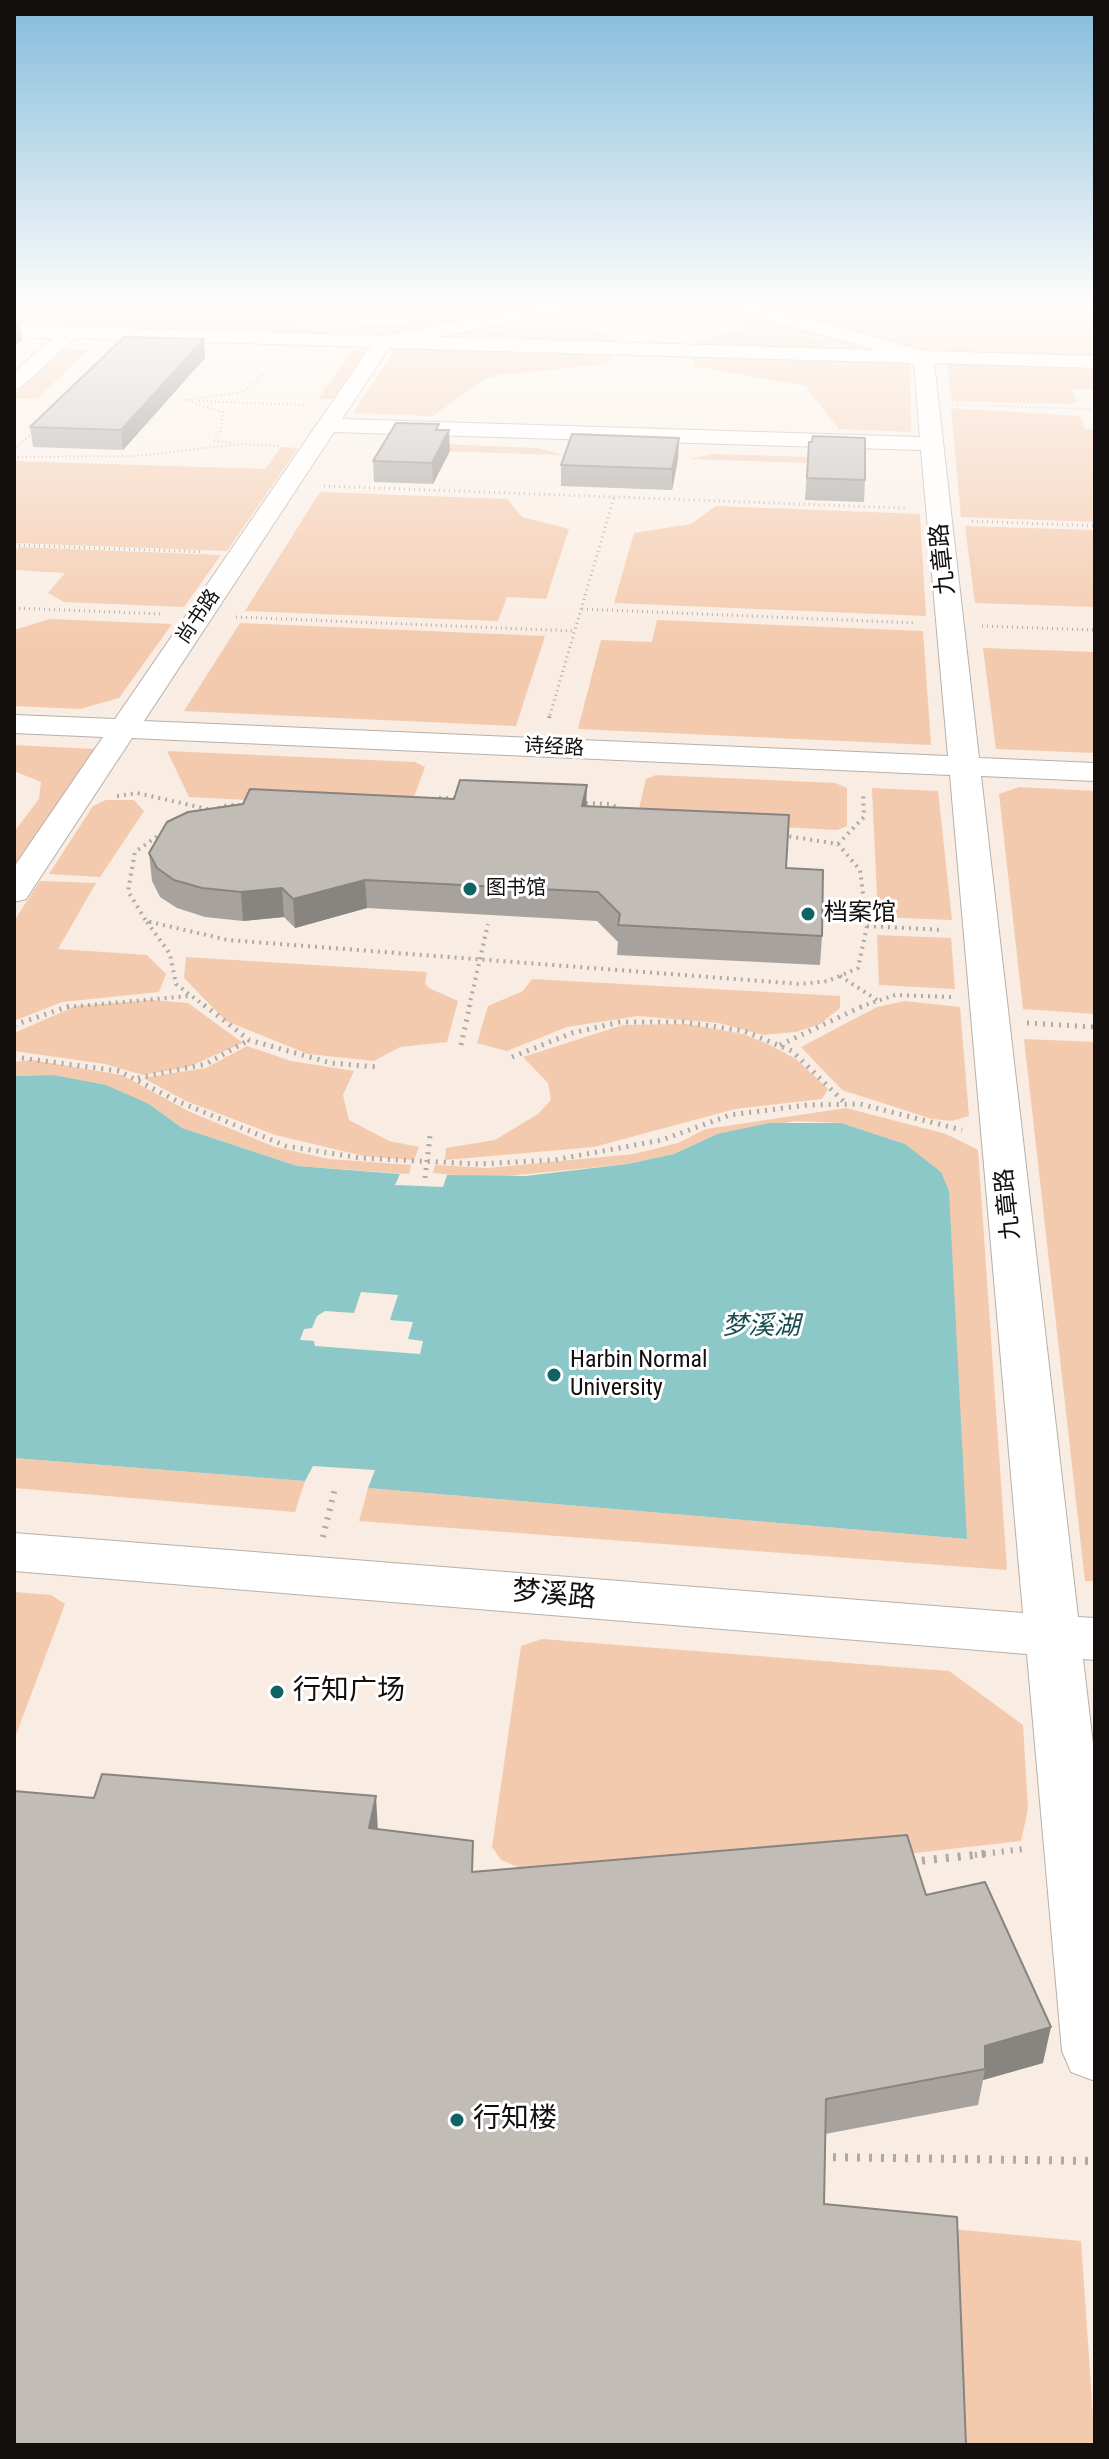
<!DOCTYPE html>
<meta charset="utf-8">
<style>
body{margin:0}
#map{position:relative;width:1109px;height:2459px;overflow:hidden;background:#fffaf6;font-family:"Roboto Condensed",sans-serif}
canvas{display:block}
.frame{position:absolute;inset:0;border:16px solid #120f0e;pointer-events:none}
</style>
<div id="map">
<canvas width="1109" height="2459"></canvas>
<div class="frame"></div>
</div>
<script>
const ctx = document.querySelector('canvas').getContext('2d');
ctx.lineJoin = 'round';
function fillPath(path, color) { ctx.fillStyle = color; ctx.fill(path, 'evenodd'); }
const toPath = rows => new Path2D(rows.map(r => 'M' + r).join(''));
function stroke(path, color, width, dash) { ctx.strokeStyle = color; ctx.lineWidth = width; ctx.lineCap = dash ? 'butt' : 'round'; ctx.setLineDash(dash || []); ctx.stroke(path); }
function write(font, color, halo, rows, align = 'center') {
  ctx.font = font + ' "Roboto Condensed","Noto Sans SC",sans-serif'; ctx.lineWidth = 6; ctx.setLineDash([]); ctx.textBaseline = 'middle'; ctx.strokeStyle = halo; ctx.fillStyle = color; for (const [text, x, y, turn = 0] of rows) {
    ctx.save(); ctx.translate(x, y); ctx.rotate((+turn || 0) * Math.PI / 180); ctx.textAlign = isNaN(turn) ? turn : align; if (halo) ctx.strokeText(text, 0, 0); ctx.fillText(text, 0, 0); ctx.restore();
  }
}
fillPath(toPath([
 [14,305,1095,305,1095,2445,14,2445]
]), '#f9ece2');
fillPath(toPath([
 [440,305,543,305,380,336,14,326,15,316,400,323,435,317],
 [604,305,623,305,591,314,584,318,582,325,479,328],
 [757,305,1095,305,1095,356,925,351],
 [706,307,726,307,837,338,738,329,739,320,735,317],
 [564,327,587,327,621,339,614,342,452,335,474,330],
 [736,331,843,340,864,346,853,350,695,343],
 [396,348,613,355,610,362,597,365,499,375,485,379,433,416,353,413],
 [352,349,367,349,334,399,318,399],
 [64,350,88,350,37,399,14,398,14,394],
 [693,357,910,363,911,432,839,429,805,386,693,366],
 [947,364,1095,368,1095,390,1072,389,1076,402,1070,404,951,401],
 [951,408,1080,416,1085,429,1095,429,1095,522,961,517],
 [440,444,538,448,564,455,437,451],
 [281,447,298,448,227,551,14,543,14,461,265,469],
 [713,454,812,457,811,463,689,459],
 [320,492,507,499,522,517,569,529,546,599,507,597,498,621,245,611],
 [716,506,920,514,926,616,614,603,634,533,691,524],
 [965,526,1095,530,1095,607,975,603],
 [19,547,221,555,184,607,64,602,48,593,65,573,14,570,14,552],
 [50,619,172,624,119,698,80,709,14,706,14,630],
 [657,620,923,631,931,745,578,729,601,640,652,642],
 [240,623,545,636,516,726,184,711],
 [983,648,1095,652,1095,753,996,749],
 [14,745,94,749,14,869,14,832,39,799,41,782,14,771],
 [167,751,415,762,425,767,412,803,400,808,189,797],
 [656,775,835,783,847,788,847,826,837,830,650,820,638,813,646,779],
 [1019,787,1095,791,1095,1014,1023,1009,999,794],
 [872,788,938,791,952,920,878,917],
 [106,800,134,800,144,811,100,877,49,874,93,806],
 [40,881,96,883,58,949,147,955,166,974,159,992,62,1002,14,1021,14,921],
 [877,935,951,938,955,989,879,985],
 [186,957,427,972,425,983,429,988,458,1001,447,1042,400,1047,374,1061,308,1054,226,1021,184,978],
 [532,979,840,996,840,1008,820,1024,796,1032,763,1035,719,1023,638,1016,567,1027,507,1051,477,1043,488,1006,523,991],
 [152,1000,188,1003,243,1043,188,1067,143,1075,105,1064,14,1051,14,1033,76,1006],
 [905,1001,960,1007,969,1116,952,1121,932,1119,842,1090,801,1047,877,1007],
 [687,1024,743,1034,770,1045,796,1059,828,1089,822,1099,735,1109,594,1147,445,1160,446,1148,495,1140,538,1114,551,1100,548,1083,523,1057,623,1025],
 [1024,1039,1095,1042,1095,1581,1085,1581],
 [247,1046,291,1061,354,1071,343,1095,349,1120,389,1141,419,1147,414,1160,364,1156,275,1135,186,1101,143,1078,206,1068],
 [32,1060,122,1075,190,1112,275,1147,329,1159,411,1165,409,1174,297,1166,182,1128,149,1104,53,1075,14,1076,14,1062],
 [846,1108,946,1134,978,1150,1007,1570,359,1521,368,1488,967,1539,905,1144,841,1123,796,1121,717,1134,674,1154,628,1164,487,1178,433,1173,435,1165,488,1168,634,1154,678,1143,706,1129],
 [14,1458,305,1481,295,1512,14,1488],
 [14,1592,51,1595,65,1604,14,1740],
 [542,1639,949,1671,1023,1725,1028,1809,1021,1841,791,1867,538,1875,501,1860,492,1847,521,1646],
 [820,2217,1081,2241,1095,2445,957,2445]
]), '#f3caad');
fillPath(toPath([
 [53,1075,106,1085,149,1104,182,1128,297,1166,400,1174,395,1185,443,1187,447,1175,525,1176,628,1164,674,1154,717,1134,770,1123,841,1123,905,1144,941,1172,949,1191,967,1539,368,1488,375,1470,313,1466,305,1481,14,1458,14,1076],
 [361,1292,398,1295,390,1320,413,1322,408,1339,423,1341,420,1354,315,1346,314,1341,300,1340,304,1329,312,1328,317,1316,325,1311,354,1313]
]), '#8bc8c7');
const minor = toPath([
 [544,305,581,305,572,310,436,337,876,350,732,309,729,305,758,305,924,351,1095,356,1095,368,934,363,979,758,1095,763,1095,781,981,776,1078,1617,1095,1618,1095,1660,1083,1659,1095,1761,1095,2081,1071,2072,1062,2051,1027,1654,14,1571,14,1533,1023,1613,950,775,132,738,26,899,14,902,14,867,103,737,14,733,14,715,115,719,370,347,75,338,21,387,14,389,14,372,53,338,14,337,14,325,385,336,544,305],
 [389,348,914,363,920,437,342,419,389,348],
 [334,432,921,450,948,756,144,721,334,432]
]);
stroke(minor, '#b6b0ab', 2);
stroke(toPath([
 [199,401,305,405],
 [957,405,1095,409],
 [231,443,214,441,221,430,223,412,185,400,243,392,273,366],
 [14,450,34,431],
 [14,457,136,456,240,444,280,446]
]), '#ada9a6', 2, [1, 3]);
stroke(toPath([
 [324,486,906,508],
 [972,521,1095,526],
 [14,545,204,552],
 [14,608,162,614],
 [582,609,916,623],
 [236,617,574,631],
 [982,626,1095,630],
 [550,715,614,497]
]), '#ada9a6', 3, [1, 4]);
stroke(toPath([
 [549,718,550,713],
 [117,796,137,793,212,810],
 [439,798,611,804,647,826,787,836,838,844,860,870,867,926,858,968,828,981,800,984,228,940,146,921,128,891,135,852,183,818,229,805,412,809,439,798],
 [838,844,864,817,863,792],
 [147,922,170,954,176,984,206,1007],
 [867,926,944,930],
 [840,976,877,1000],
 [67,1007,189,996],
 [469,1007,488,924],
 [860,1007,895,995,951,997]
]), '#ada9a6', 4, [2, 5]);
stroke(toPath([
 [204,1005,249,1040,331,1063,377,1067],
 [1027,1023,1095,1027],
 [14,1025,73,1005],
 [461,1045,470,1005],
 [780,1045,865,1005],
 [14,1057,119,1071,177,1101,286,1146,360,1158,478,1164,554,1160,662,1140,730,1115,807,1105,860,1104,962,1130],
 [512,1057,572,1033,620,1022,683,1022,744,1031,792,1051,845,1103],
 [138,1078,206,1064,249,1040],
 [425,1178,430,1136]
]), '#ada9a6', 5, [2, 6]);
stroke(toPath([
 [323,1537,335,1488],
 [975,1855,1023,1849]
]), '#ada9a6', 6, [2, 7]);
stroke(toPath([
 [910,1862,992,1853],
 [821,2157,1095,2161]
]), '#ada9a6', 8, [3, 9]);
fillPath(minor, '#fff');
fillPath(toPath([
 [204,339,205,358,123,450,33,447,30,427],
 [440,430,450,451,433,484,374,482,373,461],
 [679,438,678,459,672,490,561,486,561,465],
 [809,442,865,480,864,502,805,500],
 [586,806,786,868,822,936,820,965,617,955,618,942,597,921,367,908,295,928,284,917,243,921,205,917,177,908,160,897,152,881,149,853],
 [378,1829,474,1872,926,1895,1043,2063,983,2080,978,2105,825,2134,824,2204]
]), '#a7a29d');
fillPath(toPath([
 [19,318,22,340,14,347,14,323],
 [204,339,205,358,123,450,121,430],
 [449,430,450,451,433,484,432,463],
 [679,438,678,459,672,490,672,469],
 [587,785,586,813,582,806],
 [365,880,367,908,295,928,293,899],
 [282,888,284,917,243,921,241,892],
 [376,1796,378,1832,369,1828],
 [1051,2027,1043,2063,983,2080,985,2069,985,2046]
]), '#888480');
const building = toPath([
 [124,337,204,339,121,430,30,427,124,337],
 [396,423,439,424,436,430,449,430,432,463,373,461,396,423],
 [572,434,679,438,672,469,561,465,572,434],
 [813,436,865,438,865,480,807,478,809,442,812,442,813,436],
 [460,780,587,785,582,806,789,815,786,868,823,870,822,936,618,925,620,914,598,892,365,880,293,899,282,888,241,892,202,888,174,880,157,868,149,853,167,822,188,812,243,804,250,789,454,799,460,780],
 [102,1774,376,1796,369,1828,473,1841,472,1872,907,1835,926,1895,985,1882,1051,2027,985,2046,985,2069,826,2099,824,2204,957,2217,966,2445,14,2445,14,1791,94,1798,102,1774]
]);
fillPath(building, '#c2bcb7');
stroke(building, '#888480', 2);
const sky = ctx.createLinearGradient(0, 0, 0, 649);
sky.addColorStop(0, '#83bcdb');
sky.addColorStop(0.47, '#fffdfb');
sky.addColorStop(1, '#fffdfb00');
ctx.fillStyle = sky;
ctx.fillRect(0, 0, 1109, 649);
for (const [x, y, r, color] of [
 [470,889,8,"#116262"],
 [808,914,8,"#116262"],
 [554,1375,8,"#116262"],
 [277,1692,8,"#116262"],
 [457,2120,8,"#116262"]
]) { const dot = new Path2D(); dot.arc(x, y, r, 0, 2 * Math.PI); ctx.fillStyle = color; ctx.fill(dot); stroke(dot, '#fff', 3); }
write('20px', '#120f0e', '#fff', [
 ["尚书路",199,617,-56],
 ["诗经路",554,748,3]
]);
write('20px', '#120f0e', '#fff', [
 ["图书馆",486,889]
], 'left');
write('24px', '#120f0e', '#fff', [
 ["九章路",944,559,-96],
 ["九章路",1009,1204,-96]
]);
write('24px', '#120f0e', '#fff', [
 ["档案馆",824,914],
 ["Harbin Normal",570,1361],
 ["University",570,1389]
], 'left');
write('italic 26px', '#174d4d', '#fff', [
 ["梦溪湖",761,1327]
]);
write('28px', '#120f0e', '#fff', [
 ["梦溪路",554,1596,5]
]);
write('28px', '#120f0e', '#fff', [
 ["行知广场",293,1692],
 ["行知楼",473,2120]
], 'left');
</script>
